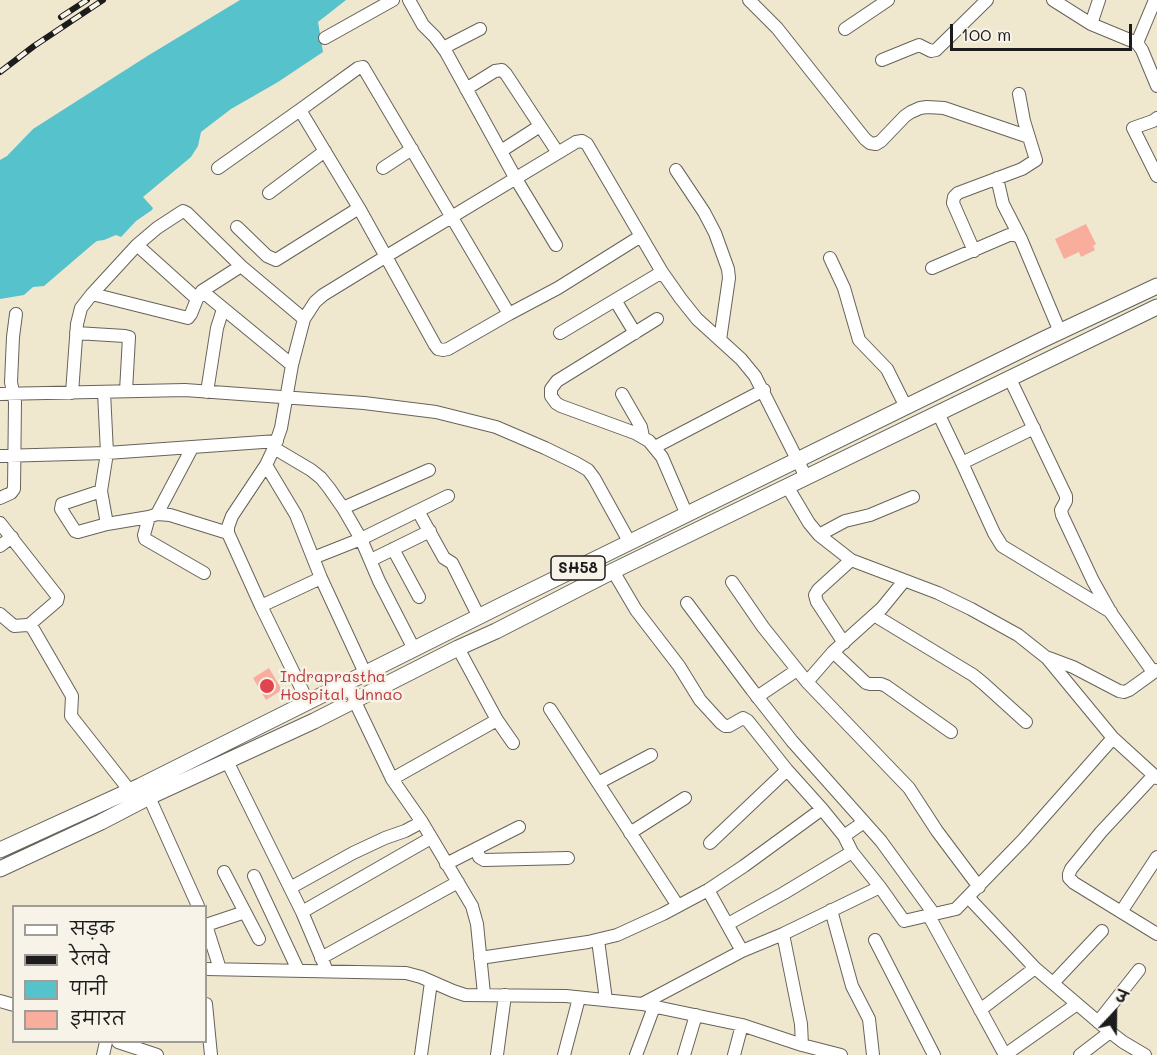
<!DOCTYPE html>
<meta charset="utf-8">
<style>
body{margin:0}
#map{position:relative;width:1157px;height:1055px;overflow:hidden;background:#efe8cf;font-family:Mali,"Playpen Sans Deva",sans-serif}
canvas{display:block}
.legend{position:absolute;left:12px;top:905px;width:195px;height:138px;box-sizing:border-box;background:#f7f3e8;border:2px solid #9f9d96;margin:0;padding:8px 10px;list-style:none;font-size:18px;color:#1c1c1c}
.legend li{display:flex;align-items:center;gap:12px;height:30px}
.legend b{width:30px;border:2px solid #9f9d96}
.north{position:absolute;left:1085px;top:983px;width:60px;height:60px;-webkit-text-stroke:4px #f7f3e8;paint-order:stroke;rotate:22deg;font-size:16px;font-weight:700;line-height:24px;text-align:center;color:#1c1c1c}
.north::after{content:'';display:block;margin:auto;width:21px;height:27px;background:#1c1c1c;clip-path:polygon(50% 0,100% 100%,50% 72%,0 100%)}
.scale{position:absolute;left:950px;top:24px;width:182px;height:27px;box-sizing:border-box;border:3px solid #1c1c1c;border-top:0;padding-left:8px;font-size:18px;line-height:21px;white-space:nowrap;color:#1c1c1c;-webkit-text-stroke:4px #f7f3e8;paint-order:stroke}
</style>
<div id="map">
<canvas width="1157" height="1055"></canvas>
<ul class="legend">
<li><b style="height:8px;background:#fff"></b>सड़क</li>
<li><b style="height:8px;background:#1c1c1c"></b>रेलवे</li>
<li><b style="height:16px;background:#55c2cc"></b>पानी</li>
<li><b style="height:16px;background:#f9ad9c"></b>इमारत</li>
</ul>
<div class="north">उ</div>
<div class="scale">100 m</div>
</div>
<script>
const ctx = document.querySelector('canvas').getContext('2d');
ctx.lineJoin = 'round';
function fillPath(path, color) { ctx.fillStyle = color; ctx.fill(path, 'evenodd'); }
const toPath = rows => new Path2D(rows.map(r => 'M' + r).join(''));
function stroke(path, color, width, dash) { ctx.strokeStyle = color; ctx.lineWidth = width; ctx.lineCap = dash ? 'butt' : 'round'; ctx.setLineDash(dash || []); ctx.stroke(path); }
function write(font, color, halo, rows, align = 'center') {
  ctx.font = font + ' Mali,sans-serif'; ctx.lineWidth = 5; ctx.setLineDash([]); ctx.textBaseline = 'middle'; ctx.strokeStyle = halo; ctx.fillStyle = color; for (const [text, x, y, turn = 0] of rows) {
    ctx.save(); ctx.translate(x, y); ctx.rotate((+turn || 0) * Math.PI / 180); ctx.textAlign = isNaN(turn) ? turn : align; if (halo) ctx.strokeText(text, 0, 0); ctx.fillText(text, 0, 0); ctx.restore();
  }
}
fillPath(toPath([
 [240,0,346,0,318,22,323,52,278,82,231,109,201,132,198,146,191,157,143,197,153,208,152,210,136,221,121,237,116,235,104,240,97,241,93,244,44,286,33,287,24,295,0,299,0,160,7,156,33,129,149,55]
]), '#55c2cc');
fillPath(toPath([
 [1086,224,1096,244,1093,246,1095,250,1081,257,1079,252,1064,259,1055,239],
 [269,668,282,690,266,700,253,678]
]), '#f9ad9c');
const minor = toPath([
 [409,0,423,25,435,37,446,52,516,179,556,245],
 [749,0,777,28,865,139,870,143,876,144,881,141,905,116,911,112,920,108,927,107,944,108,1029,137],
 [1053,0,1091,24,1137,43,1142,50,1157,86],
 [1091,24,1099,0],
 [845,29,888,0],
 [325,38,393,0],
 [1137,43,1155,0],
 [443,48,480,29],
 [882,60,919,45,931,51,936,50,987,0],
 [466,89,495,71,502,70,506,74,558,153],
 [300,110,359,208,435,345,438,349,443,350,448,349,509,314,558,288,641,236],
 [1157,118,1153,121,1133,128,1157,176],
 [501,151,540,126],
 [218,168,300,110,358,68,363,67,509,314],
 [383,168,412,149],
 [676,170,704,212,715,233,728,269,729,278,720,340],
 [997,178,1003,204,1021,239,1060,332],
 [269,193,325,151],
 [237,227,267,256,276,260,359,208],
 [137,245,197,299],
 [974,251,953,203,954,197,958,193,1022,169,1036,160,1024,121,1019,94],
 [830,258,844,288,859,340,887,369,906,407],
 [932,268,1009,235,1015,235,1019,237],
 [202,291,292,365],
 [92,294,188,318,191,314,197,299,202,291,241,266],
 [615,300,635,333],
 [657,319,557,381,551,389,551,396,556,403,561,406,635,433,649,441,662,457,687,515],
 [76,333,125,336,129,337,126,391],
 [560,333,662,272],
 [1010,379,1066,496,1066,501,1061,510,1062,515,1093,581,1111,613,1153,672],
 [104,392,107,453,101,491,107,524],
 [207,392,217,328,223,309],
 [72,393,77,324,81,308,92,294,137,245,157,228,183,211,187,213,241,266,304,319],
 [0,394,185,390,364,403,436,412,496,427,545,448,576,463,588,470,594,478,630,543],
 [622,394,641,427,643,437],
 [938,413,962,463,994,533,1002,546,1111,612],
 [655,447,764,390],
 [274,448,311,470,321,478,329,488,343,508,361,539,379,581,414,649],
 [0,456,107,453,277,441],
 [962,463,1034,428],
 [266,465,296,515,321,578,365,673],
 [787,486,809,523,819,535,851,560,938,593,971,609,1018,635,1047,658,1113,738],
 [101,491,62,504,61,509,75,531,78,532,107,524,149,517,157,514,170,515,228,533],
 [0,498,11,493,14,489,15,402,11,382,13,337,16,314],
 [343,508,429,470],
 [418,511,444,558,452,563,479,617],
 [157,514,192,448],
 [149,517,144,535,145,539,204,573],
 [0,523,58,597,57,601,29,625],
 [819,535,845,521,870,515,913,497],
 [0,546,12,537],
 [393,549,419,597],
 [313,558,361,539,448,496],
 [371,560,430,531],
 [613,571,636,610,679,666,700,700,721,723,725,726,729,726,743,718,748,721,787,770,822,809,844,836,852,852,880,887,904,921,956,909,1023,840,1113,738,1157,778],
 [732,582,763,627,807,682,909,788,937,831,979,887],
 [687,603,752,690,792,741,881,841,934,914],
 [261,606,321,578],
 [0,614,14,626,27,625,32,627,72,696,71,716,130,791],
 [874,615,973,675,984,684,1026,722],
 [844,643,817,602,815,595,818,590,851,560],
 [458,648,497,720,513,743],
 [833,652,866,683,870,684,881,684,886,686,951,732],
 [1049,658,1073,667,1119,691,1124,692,1129,690,1157,670],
 [807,682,833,652,882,608,904,581],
 [346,683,392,779,422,822,472,906,477,924,484,994],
 [757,697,797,670],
 [308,702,261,606,228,533,228,527,232,516,266,465,274,448,281,428,292,365,304,319,315,302,323,295,385,257,576,142,582,141,587,144,662,272,681,299,697,319,741,359,755,376,806,477],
 [550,709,678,906],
 [227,761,302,912,327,971],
 [1154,775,1101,832,1071,869,1069,874,1069,878,1074,883,1157,934],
 [392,779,497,720],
 [598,783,651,755],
 [149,797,198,906],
 [630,833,685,798],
 [844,836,864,822],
 [710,843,787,770],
 [477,848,479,857,484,860,568,858],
 [446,864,519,827],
 [224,872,259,939],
 [254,876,298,970],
 [290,888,353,853,385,838,405,831,422,822],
 [708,890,742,951],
 [968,897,1035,968,1110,1032,1123,1042,1145,1055],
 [831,910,852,986,869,1019,873,1055],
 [302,912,431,838],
 [1121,912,1157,857],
 [929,916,1005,1055],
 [728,924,784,893,852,852],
 [206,925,220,969],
 [206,925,245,912],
 [783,934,801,1024,802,1045],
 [598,940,606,1000],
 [875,940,934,1055],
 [321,958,458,882],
 [480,958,588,942,617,935,663,914,708,890,744,866,822,809],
 [206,969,406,973,421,977,453,991,465,995,566,996,642,1004,742,1025,802,1045,841,1055],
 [1053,983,1102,931],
 [0,1001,14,1005],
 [206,1004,211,1055],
 [642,1004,742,951,783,934,880,887],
 [980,1010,1035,968],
 [1098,1022,1139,970],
 [118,1042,157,1055],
 [103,1055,106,1042],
 [421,1055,431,982],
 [497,1055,505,995],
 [564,1055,579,998],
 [636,1055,654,1007],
 [684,1055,696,1015],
 [734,1055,742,1025],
 [1005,1055,1077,1004],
 [1080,1055,1110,1032]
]);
const major = toPath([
 [0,850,140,786,508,602,1042,340,1157,286],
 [0,869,101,822,149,797,314,721,458,648,496,631,613,571,1157,307]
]);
stroke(minor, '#66635b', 14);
stroke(major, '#66635b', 17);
stroke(minor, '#fff', 12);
stroke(major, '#fff', 15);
const rail = toPath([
 [61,17,87,0],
 [0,72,34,46,103,0]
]);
stroke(rail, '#1c1c1c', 6);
stroke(rail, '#f7f3e8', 4, [11]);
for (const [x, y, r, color] of [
 [267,686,8,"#e0444e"]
]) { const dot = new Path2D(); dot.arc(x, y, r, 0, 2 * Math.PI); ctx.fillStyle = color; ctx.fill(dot); stroke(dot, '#f7f3e8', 2); }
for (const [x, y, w] of [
 [578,568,54]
]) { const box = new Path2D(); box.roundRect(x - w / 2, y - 12, w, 24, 4.5); ctx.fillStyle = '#f7f3e8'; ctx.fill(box); stroke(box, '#1c1c1c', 1.5); }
write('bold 15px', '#1c1c1c', null, [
 ["SH58",578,568]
]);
write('16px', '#be3a42', '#f7f3e8', [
 ["Indraprastha",280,677],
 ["Hospital, Unnao",280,695]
], 'left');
</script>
